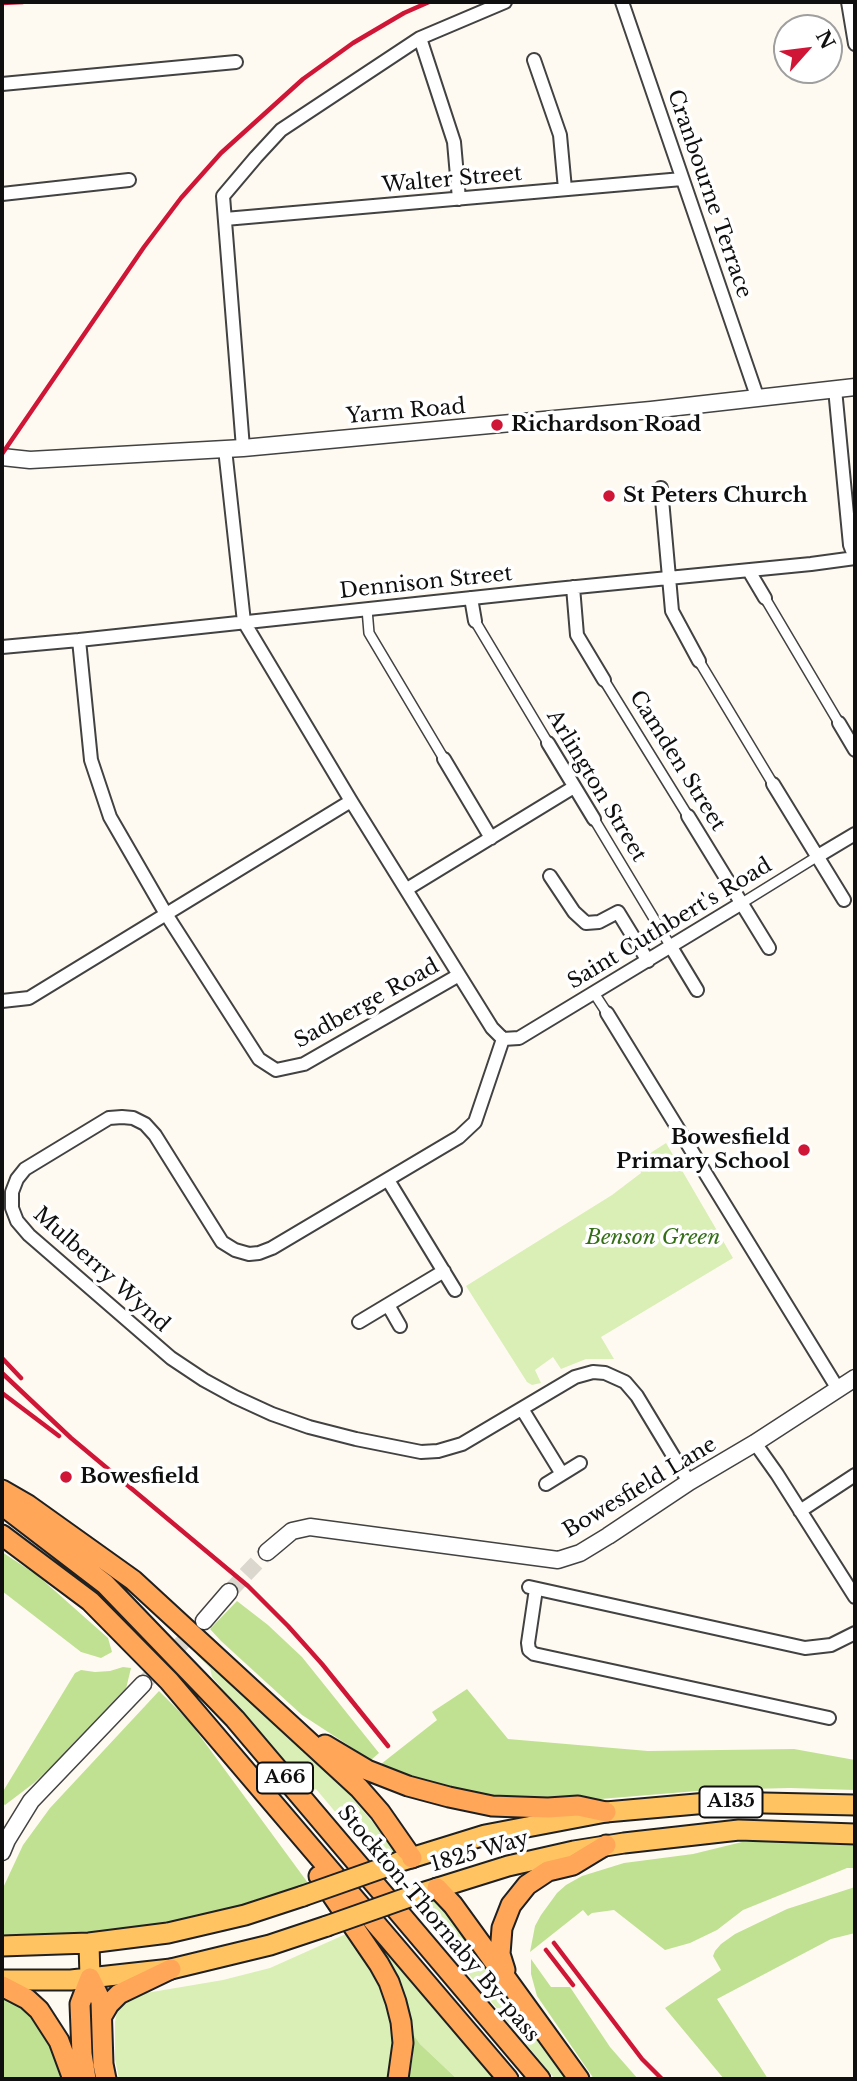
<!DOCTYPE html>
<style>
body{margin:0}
#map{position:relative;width:857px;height:2081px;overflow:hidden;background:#fffaf1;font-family:"Libre Baskerville",serif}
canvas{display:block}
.frame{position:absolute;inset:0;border:4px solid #0f0f0f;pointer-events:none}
.north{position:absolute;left:773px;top:14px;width:70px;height:70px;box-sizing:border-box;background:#fff;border:2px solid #9f9f9f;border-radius:50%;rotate:62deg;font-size:19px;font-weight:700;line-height:28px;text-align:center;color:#0f0f0f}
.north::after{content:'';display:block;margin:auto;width:24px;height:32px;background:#cf1637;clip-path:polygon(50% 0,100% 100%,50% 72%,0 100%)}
</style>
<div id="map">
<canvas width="857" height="2081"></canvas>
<div class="frame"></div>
<div class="north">N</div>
</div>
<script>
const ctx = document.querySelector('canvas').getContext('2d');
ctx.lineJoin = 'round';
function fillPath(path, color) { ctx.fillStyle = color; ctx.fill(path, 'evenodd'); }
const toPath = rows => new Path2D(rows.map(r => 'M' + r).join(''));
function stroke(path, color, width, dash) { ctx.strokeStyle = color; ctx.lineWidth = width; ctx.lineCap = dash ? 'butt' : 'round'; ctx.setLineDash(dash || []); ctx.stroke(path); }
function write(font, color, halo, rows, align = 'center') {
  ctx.font = font + ' "Libre Baskerville",serif'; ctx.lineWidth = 7; ctx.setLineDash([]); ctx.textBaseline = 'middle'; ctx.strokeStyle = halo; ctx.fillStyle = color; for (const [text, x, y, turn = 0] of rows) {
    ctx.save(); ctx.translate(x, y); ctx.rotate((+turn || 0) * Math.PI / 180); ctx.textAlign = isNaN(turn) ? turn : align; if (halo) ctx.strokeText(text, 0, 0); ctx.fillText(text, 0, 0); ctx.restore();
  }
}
fillPath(toPath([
 [666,1143,733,1258,601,1337,614,1359,586,1359,561,1369,553,1357,535,1370,541,1383,532,1385,527,1382,466,1286,612,1195,641,1173,638,1161],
 [201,1650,304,1746,344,1788,375,1825,391,1846,397,1857,380,1861,377,1857,374,1858,316,1789,311,1791,212,1677,210,1668,196,1654],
 [443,1898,574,2079,555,2079,415,1909,418,1907,417,1905],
 [346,1934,368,1965,384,1994,390,2015,394,2041,390,2079,119,2079,115,2059,115,2022,117,2012,132,1997,140,1994,223,1980,270,1968],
 [375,1934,497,2079,457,2079,420,2044,413,2034,405,1998,396,1975,372,1937]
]), '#daefb5');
fillPath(toPath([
 [2,1552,37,1575,108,1638,112,1652,101,1658,81,1652,2,1591],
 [237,1601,268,1625,302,1657,379,1753,371,1760,302,1715,221,1641,210,1629],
 [123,1667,131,1668,124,1697,34,1783,5,1805,2,1803,2,1793,75,1673,81,1670,95,1672,110,1671],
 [467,1689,508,1739,648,1751,794,1749,855,1760,855,1790,790,1788,709,1790,564,1802,512,1801,425,1783,381,1764,437,1720,432,1712],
 [159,1691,189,1721,308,1883,219,1916,127,1931,26,1937,2,1935,2,1890,23,1845,50,1808],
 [812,1841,855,1843,855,1868,847,1868,743,1910,717,1930,690,1943,665,1950,614,1910,592,1913,588,1916,583,1910,530,1952,535,1926,541,1915,557,1893,566,1885,582,1876,624,1863,693,1854,742,1842],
 [855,1887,855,1933,831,1939,717,1999,768,2079,724,2079,665,2008,721,1970,713,1956,715,1951,721,1944,735,1934,787,1909],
 [531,1959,551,1987,570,1987,610,2047,638,2079,594,2079,537,1996,531,1974],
 [2,1994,43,2019,64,2079,2,2079],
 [413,2034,420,2044,457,2079,409,2079,413,2055]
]), '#c0e192');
stroke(toPath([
 [229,1592,267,1552],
 [143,1684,199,1625]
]), '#dbd7cf', 16, [16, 8]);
const pedestrian = toPath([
 [765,598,839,723],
 [367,609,369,633,444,759],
 [475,621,548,743],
 [699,661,773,784],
 [604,680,688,816],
 [594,819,671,947],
 [742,903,818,856],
 [594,993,607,1013]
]);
const minor = toPath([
 [622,2,758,399],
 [848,2,855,44],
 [420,38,454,142,459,199],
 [534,60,560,135,565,189],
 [2,84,236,62],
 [2,194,129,180],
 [225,219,682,179],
 [835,389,850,545,855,558],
 [243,448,223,196,256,157,281,130,420,38,505,2],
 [225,449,244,622,351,801,492,1028,503,1039],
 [661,488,672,611,699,661],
 [749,571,765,598],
 [573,587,577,635,604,680],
 [471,598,475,621],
 [79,640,91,760,110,817,166,914,259,1059,276,1070,304,1064,459,975],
 [2,647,79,640,556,589,811,564,855,558],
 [839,723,855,750],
 [548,743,594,819],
 [444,759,491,838],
 [773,784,844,900],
 [688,816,769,948],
 [818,856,855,834],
 [550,876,574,912,586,923,599,922,618,912,648,961],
 [407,889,574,787],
 [671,947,697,990],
 [2,1001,29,998,351,801],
 [607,1013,838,1389],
 [503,1039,475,1122,459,1137,272,1248,259,1253,249,1254,235,1250,222,1242,155,1135,145,1124,133,1118,122,1117,109,1118,25,1169,17,1179,12,1192,12,1208,17,1221,29,1235,171,1358,204,1380,235,1397,272,1414,309,1427,356,1439,421,1452,438,1451,462,1444,575,1377,593,1372,605,1373,625,1382,637,1396,689,1482],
 [503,1039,519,1038,742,903],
 [388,1180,455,1290],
 [388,1305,400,1326],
 [359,1322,444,1271],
 [522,1409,562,1474],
 [755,1443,777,1474,855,1597],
 [546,1484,580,1463],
 [800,1511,855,1475],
 [529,1587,805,1648,831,1645,855,1633],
 [536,1589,528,1643,529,1650,534,1654,829,1718]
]);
const tertiary = toPath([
 [2,457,30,460,243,448,651,410,855,387],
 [267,1552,292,1531,310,1527,558,1560,580,1553,608,1536,689,1482,755,1443,855,1378],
 [204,1621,229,1592],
 [2,1852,7,1840,31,1801,143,1684]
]);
const primary = toPath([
 [398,1862,485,1835,606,1812,719,1802,855,1805],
 [412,1896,508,1866,574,1851,624,1843,739,1830,855,1834],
 [89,1943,90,1978],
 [2,1946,89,1943,168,1933,245,1915,303,1896],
 [2,1980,71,1980,171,1969,270,1945,327,1926]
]);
const trunk = toPath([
 [2,1490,28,1505,133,1580,359,1788,380,1812,412,1858],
 [2,1505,105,1584,235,1719,540,2079],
 [2,1535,90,1601,169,1681,508,2079],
 [325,1745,367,1770,408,1786,449,1797,492,1806,548,1808,578,1806,606,1812],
 [319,1876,379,1964,389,1982,396,2002,401,2022,403,2043,398,2079],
 [437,1888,453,1905,579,2079],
 [505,1970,500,1954,502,1928,511,1905,527,1885,548,1871,573,1865,606,1845],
 [90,1978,101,2001,103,2064,106,2079],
 [2,1986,27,1999,39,2010,59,2041,73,2079],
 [102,2016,109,2004,119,1994,171,1969],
 [86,2079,82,2054,80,2004,90,1978]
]);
stroke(pedestrian, '#424242', 12);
stroke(minor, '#424242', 16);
stroke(tertiary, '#424242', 19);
stroke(primary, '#202020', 23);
stroke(trunk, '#202020', 23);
stroke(pedestrian, '#fff', 9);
stroke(minor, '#fff', 12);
stroke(tertiary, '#fff', 16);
stroke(primary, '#ffc461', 19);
stroke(trunk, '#ffa658', 19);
stroke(toPath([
 [2,3,23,2],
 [2,454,144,247,181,198,221,153,303,79,353,43,404,13,429,2],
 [2,1358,21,1378],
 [2,1373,71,1438,248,1586,288,1626,322,1664,388,1746],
 [2,1393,59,1436],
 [554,1943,642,2059,662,2079],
 [546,1950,573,1985]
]), '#cf1637', 4.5);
const primaryBridge = toPath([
 [303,1896,394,1864],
 [327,1926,412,1896]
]);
stroke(primaryBridge, '#202020', 23, []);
stroke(primaryBridge, '#ffc461', 19);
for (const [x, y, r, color] of [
 [497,425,7,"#cf1637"],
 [609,496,7,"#cf1637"],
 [804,1150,7,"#cf1637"],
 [66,1477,7,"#cf1637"]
]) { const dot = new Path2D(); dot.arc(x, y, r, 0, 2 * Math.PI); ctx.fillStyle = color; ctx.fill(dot); stroke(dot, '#fff', 2.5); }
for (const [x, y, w] of [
 [285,1778,56],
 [731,1802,63]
]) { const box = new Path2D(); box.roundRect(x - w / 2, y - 15.5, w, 31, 5); ctx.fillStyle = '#fff'; ctx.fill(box); stroke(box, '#0f0f0f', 2); }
write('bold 19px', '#0f0f0f', null, [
 ["A66",285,1778],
 ["A135",731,1802]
]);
write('21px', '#0f0f0f', '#fff', [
 ["Walter Street",452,180,-5],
 ["Cranbourne Terrace",709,194,71],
 ["Yarm Road",406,412,-5],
 ["Dennison Street",426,583,-6],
 ["Camden Street",677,761,58],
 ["Arlington Street",596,786,59],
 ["Saint Cuthbert's Road",670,924,-31],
 ["Sadberge Road",367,1004,-29],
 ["Mulberry Wynd",101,1270,42],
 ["Bowesfield Lane",640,1488,-31],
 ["1825 Way",480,1852,-16],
 ["Stockton-Thornaby By-pass",438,1924,50]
]);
write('bold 21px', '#0f0f0f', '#fff', [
 ["Richardson Road",511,425],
 ["St Peters Church",623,496],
 ["Bowesfield",790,1138,"right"],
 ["Primary School",790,1162,"right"],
 ["Bowesfield",80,1477]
], 'left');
write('italic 21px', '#346f17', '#fff', [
 ["Benson Green",653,1238]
]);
</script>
